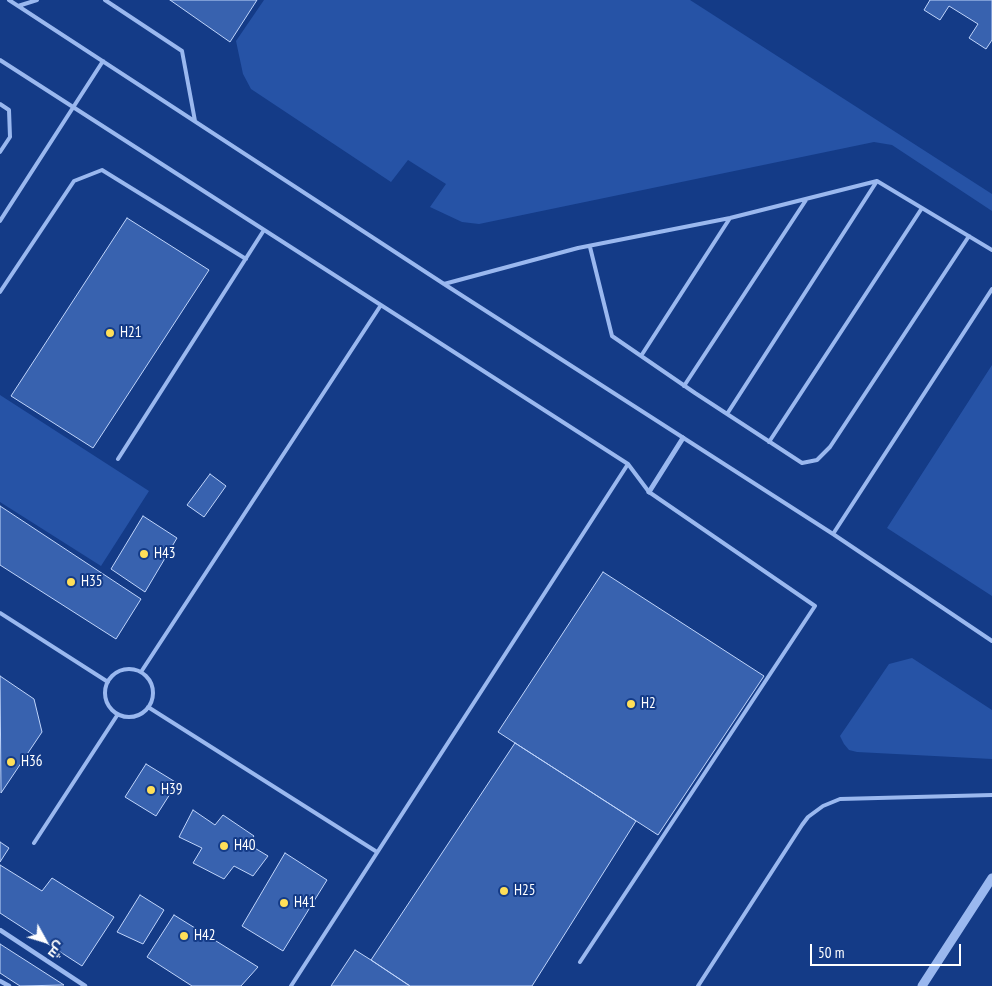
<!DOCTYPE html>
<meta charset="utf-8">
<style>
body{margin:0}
#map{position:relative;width:992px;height:986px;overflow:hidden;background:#143b87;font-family:"PT Sans Narrow",Cairo,sans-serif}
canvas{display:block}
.north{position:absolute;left:20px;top:916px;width:50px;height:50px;-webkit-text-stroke:4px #143b87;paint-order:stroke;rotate:129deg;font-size:14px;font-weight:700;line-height:20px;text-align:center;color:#fff}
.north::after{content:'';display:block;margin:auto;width:18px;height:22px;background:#fff;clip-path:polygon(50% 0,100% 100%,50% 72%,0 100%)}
.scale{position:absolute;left:810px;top:944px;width:151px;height:22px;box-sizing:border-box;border:2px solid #fff;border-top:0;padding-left:6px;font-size:15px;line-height:18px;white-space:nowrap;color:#fff;-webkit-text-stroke:4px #143b87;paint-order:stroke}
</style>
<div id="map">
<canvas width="992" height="986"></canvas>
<div class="north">ش</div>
<div class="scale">50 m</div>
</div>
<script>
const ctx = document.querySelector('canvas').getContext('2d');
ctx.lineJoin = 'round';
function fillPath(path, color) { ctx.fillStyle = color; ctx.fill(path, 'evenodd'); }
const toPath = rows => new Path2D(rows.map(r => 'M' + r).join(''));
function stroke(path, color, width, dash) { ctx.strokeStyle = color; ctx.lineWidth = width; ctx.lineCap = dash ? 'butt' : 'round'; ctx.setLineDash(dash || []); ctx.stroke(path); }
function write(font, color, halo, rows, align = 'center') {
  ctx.font = font + ' "PT Sans Narrow",sans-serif'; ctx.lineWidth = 4; ctx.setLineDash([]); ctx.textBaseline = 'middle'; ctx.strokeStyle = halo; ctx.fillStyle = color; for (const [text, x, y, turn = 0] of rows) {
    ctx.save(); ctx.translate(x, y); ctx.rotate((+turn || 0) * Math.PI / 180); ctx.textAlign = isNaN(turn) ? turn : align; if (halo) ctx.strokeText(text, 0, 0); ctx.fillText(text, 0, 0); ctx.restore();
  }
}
fillPath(toPath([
 [264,0,690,0,992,194,992,211,892,145,874,142,479,224,462,222,430,207,446,184,408,160,391,182,251,89,243,74,236,41],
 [992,365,992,596,887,528],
 [0,395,149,491,101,566,0,502],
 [912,658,992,710,992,759,857,752,849,750,844,744,840,736,889,664]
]), '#2653a6');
const building = toPath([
 [170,0,257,0,230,42,170,0],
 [930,0,992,0,992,40,986,49,969,38,978,24,949,6,940,20,924,10,930,0],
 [127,218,209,270,93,448,11,396,127,218],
 [210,474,226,486,204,517,187,505,210,474],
 [0,506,141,599,116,639,0,565,0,506],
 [143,516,177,538,145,592,111,569,143,516],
 [603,572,764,676,658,835,498,732,603,572],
 [0,676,34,699,42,732,1,793,0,676],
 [515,743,636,821,532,986,410,986,371,960,515,743],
 [146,764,177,783,156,816,125,797,146,764],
 [193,810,215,825,223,815,254,836,248,844,268,856,253,876,234,866,224,879,193,863,202,848,179,837,193,810],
 [0,842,9,848,0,862,0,842],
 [285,853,327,880,283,951,242,926,285,853],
 [0,865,42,891,52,878,114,917,82,966,0,913,0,865],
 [140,895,164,910,143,944,117,932,140,895],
 [174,915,258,967,241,986,192,986,147,957,174,915],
 [0,944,64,985,20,986,0,973,0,944],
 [355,950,371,960,410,986,331,986,355,950]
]);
fillPath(building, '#3862af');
stroke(building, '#c0d5fb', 1);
stroke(toPath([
 [9,0,444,284,833,534,992,641],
 [105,0,182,51,195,121],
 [18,6,37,0],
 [0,60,628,464,649,492,815,606,580,962],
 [0,104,9,110,10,137,0,152],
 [0,221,103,61],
 [590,247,612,336,695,393,802,463,817,460,830,447,969,236],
 [444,284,578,248,730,218,877,181,992,250],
 [0,292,74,181,102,170,246,259],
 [641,356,730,218],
 [684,386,806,200],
 [727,414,877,181],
 [769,442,922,208],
 [118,459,264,230],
 [833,534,992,289],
 [0,613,108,682],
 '105 693a24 24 0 1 1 48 0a24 24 0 1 1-48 0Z',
 [141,672,381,305],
 [148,707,377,852],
 [34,843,118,714],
 [291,986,628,464],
 [698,986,802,825,808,817,823,806,840,799,992,795]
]), '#9ab8ef', 4);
stroke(toPath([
 [0,930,85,986],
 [0,981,9,986]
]), '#9ab8ef', 4.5);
stroke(toPath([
 [649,492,683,438]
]), '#9ab8ef', 5);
stroke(toPath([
 [922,986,992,878]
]), '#9ab8ef', 9);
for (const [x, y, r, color] of [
 [110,333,5,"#ffdf58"],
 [144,554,5,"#ffdf58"],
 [71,582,5,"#ffdf58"],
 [631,704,5,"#ffdf58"],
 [11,762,5,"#ffdf58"],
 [151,790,5,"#ffdf58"],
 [224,846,5,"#ffdf58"],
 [504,891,5,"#ffdf58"],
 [284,903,5,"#ffdf58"],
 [184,936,5,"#ffdf58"]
]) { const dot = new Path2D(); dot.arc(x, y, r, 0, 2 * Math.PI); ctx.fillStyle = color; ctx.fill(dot); stroke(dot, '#143b87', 2); }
write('15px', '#fff', '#143b87', [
 ["H21",120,333],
 ["H43",154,554],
 ["H35",81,582],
 ["H2",641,704],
 ["H36",21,762],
 ["H39",161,790],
 ["H40",234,846],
 ["H25",514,891],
 ["H41",294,903],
 ["H42",194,936]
], 'left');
</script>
